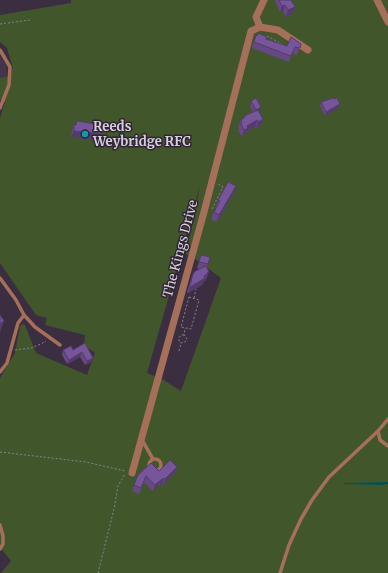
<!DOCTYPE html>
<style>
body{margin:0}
canvas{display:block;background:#3a2e40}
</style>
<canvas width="388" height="573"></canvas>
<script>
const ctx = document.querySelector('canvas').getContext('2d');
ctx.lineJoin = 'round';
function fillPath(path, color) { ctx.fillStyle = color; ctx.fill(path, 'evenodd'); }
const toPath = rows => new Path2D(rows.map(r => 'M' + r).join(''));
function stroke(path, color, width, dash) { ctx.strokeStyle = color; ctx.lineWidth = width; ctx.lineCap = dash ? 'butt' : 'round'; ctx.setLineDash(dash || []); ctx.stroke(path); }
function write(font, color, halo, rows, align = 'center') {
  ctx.font = font + ' Merriweather,serif'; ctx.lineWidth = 3; ctx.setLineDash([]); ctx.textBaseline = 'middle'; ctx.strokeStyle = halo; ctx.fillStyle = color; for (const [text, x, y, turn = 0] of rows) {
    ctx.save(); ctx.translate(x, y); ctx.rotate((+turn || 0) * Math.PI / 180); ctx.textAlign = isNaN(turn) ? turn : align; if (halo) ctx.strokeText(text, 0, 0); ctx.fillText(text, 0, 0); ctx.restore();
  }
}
fillPath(toPath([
 [0,55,6,65,7,77,2,78,0,78]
]), '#44344c');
fillPath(toPath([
 [71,0,388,0,388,573,1,573,11,561,0,547,0,378,15,353,20,327,22,324,25,325,36,353,87,375,95,353,84,345,85,335,45,325,47,318,36,315,0,263,0,118,5,102,0,100,0,78,7,77,13,68,7,48,0,42,0,15,71,3],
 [200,186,186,254,194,258,221,278,181,391,162,379,147,373]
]), '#42562c');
fillPath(toPath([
 [388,482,388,484,383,485,344,484,344,483]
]), '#045254');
stroke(toPath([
 [0,24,30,20],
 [267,36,282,44],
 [212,209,223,187,218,184],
 [189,297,199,300,191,329,181,327,189,297],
 [194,298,196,289],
 [184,335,181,335,179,338,179,341,181,343,185,342,187,339,186,337,184,335,185,328],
 [15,350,31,348,41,344,46,341],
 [179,351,181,343],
 [0,452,86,462,125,471],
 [98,573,114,509,118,486,125,474]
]), '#8a808f', 1, [2, 2]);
stroke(toPath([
 [0,50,10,67,9,85,0,108],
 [0,278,16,300,24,315,35,327,60,345],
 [0,372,7,363,18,323,24,315],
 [378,431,380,440,388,446],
 [142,440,153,459],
 '149 465a6 6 0 1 1 12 0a6 6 0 1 1-12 0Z',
 [0,525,3,536,3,544,0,549],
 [280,573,289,545,301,519,312,500,329,477,378,431,388,419]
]), '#a66f5a', 3.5);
stroke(toPath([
 [377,0,388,22],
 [260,27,256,17,264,0],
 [132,473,204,212,251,31,260,27,278,30,308,50]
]), '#a66f5a', 7);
fillPath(toPath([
 [275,0,291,0,295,7,292,14,286,17,283,11,280,12,275,1],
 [256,35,287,46,301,44,297,55,292,53,289,62,252,48],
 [334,99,340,104,338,108,325,116,320,106,321,102],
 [251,101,259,111,263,119,261,126,256,128,255,127,247,131,246,134,242,136,238,131,239,128,238,127,241,120,244,118,244,116,253,112,250,106],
 [77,121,97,141,71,137,72,131,74,125,76,125],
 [234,193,217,222,211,219,216,207,218,200],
 [201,255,210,257,207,267,207,278,205,281,203,282,202,285,188,293,187,292,193,274,194,272,199,269,197,268],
 [85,343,91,362,85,365,80,357,67,364,62,355,63,350,73,350],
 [177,467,175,473,163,485,162,484,159,486,158,486,153,491,144,482,139,494,132,491,138,475]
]), '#664984');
fillPath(toPath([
 [285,5,283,11,280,12,282,6],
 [295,7,292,14,286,17,288,10],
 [340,104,338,108,325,116,326,112],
 [261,107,259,111,254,114,256,110],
 [263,119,261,126,256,128,258,122],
 [257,120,255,127,247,131,246,134,242,136,244,130,247,126],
 [74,131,100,134,97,141,71,137],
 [236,186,234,193,217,222,219,215],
 [209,272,207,278,205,281,203,282,202,285,188,293,190,287,204,276,207,273],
 [4,321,0,333,0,324],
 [82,352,80,357,67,364,69,360],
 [93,358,91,362,85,365,87,361],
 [177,467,175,473,163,485,165,479],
 [164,478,162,484,159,486,161,480],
 [161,480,158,486,153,491,155,485]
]), '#533c6c');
const building = toPath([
 [279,0,291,0,295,7,288,10,285,5,282,6,279,0],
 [258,33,267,37,266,39,287,46,291,37,301,44,300,48,295,47,291,56,254,42,256,35,257,36,258,33],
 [256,98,261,107,256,110,251,101,256,98],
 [333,98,334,99,337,98,340,104,326,112,321,102,333,98],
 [258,110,263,119,258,122,257,120,247,126,248,128,244,130,241,124,242,123,241,120,245,117,244,116,258,110],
 [77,121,101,125,100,134,74,131,74,125,76,125,77,121],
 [228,182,236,186,219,215,214,212,220,201,218,200,228,182],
 [201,255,210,257,208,264,199,262,201,255],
 [206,266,209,272,207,273,207,274,204,276,205,278,190,287,190,285,193,274,194,273,194,272,206,266],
 [0,315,4,321,0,324,0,315],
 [85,343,93,358,87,361,82,352,69,360,63,350,71,346,73,350,85,343],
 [170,460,177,467,165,479,164,478,161,480,155,485,146,476,141,488,134,485,138,475,151,463,159,471,170,460]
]);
fillPath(building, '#77559a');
stroke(building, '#533c6c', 1);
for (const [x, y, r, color] of [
 [85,134,4,"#0f9aa8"]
]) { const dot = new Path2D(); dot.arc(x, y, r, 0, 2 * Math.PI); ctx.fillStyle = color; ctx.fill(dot); stroke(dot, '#302436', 1.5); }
write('bold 13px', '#d6cfda', '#302436', [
 ["Reeds",93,127],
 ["Weybridge RFC",93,142]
], 'left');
write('13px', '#d6cfda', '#302436', [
 ["The Kings Drive",181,249,-75]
]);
</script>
